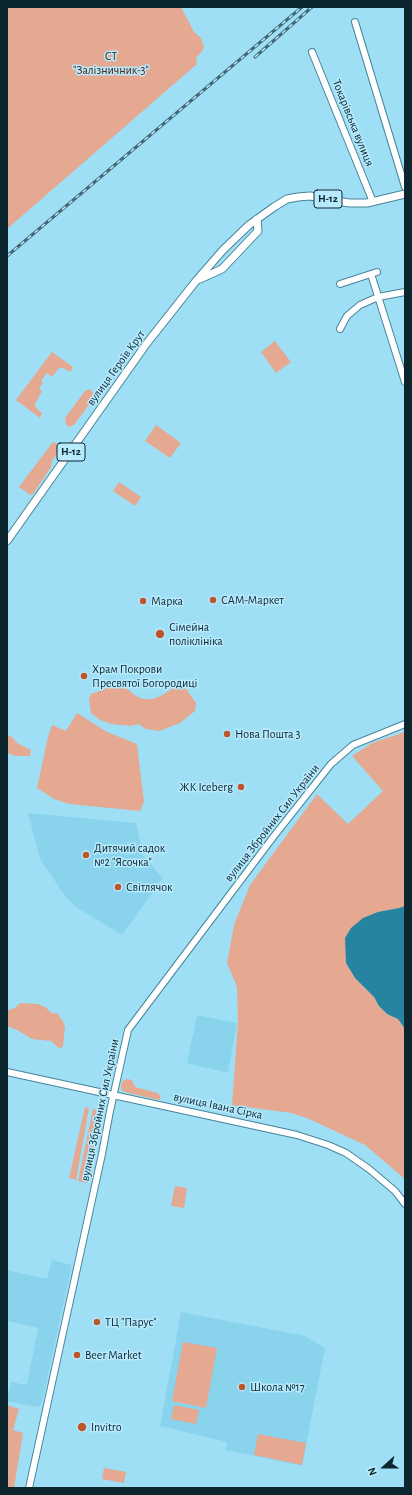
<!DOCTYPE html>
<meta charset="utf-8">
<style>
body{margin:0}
#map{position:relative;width:412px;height:1495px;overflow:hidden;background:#9fdff6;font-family:"Alegreya Sans",sans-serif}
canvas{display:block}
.frame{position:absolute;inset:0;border:8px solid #0b262f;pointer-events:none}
.north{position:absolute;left:364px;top:1447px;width:40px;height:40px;-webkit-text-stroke:3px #b8eafd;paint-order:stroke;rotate:249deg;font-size:11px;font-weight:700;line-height:16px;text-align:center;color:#0b262f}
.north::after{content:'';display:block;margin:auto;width:14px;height:18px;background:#0b262f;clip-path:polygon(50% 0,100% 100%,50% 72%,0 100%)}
</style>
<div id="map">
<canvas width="412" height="1495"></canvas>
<div class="frame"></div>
<div class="north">N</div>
</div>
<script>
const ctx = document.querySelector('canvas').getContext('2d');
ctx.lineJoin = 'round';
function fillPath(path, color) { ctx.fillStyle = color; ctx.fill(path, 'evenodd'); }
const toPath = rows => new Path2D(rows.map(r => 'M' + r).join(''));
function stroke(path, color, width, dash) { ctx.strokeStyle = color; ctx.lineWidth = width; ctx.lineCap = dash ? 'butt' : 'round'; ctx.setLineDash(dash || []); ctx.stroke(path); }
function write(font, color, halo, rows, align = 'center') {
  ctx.font = font + ' "Alegreya Sans",sans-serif'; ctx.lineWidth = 3; ctx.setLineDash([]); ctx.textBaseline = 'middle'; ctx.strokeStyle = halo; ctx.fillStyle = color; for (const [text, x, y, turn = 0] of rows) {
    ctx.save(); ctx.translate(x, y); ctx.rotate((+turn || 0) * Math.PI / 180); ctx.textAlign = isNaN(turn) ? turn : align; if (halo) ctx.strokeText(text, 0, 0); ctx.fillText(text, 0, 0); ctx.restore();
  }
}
fillPath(toPath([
 [28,813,136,823,142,850,140,852,163,878,122,935,76,907,65,896,40,859],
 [197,1015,237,1023,228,1073,187,1063],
 [52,1260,72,1265,42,1403,40,1406,36,1407,7,1401,11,1382,27,1385,38,1328,7,1321,7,1270,47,1279],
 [181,1312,305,1336,325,1348,302,1466,226,1450,227,1442,160,1426]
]), '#8ad3ed');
fillPath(toPath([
 [7,7,181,7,194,32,201,38,204,47,203,50,196,58,197,64,7,229],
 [275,341,291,362,276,373,261,352],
 [52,352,73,367,70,372,63,368,59,368,52,377,47,373,41,381,43,383,39,389,42,391,35,404,36,408,42,413,40,418,16,400],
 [90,389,94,394,94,398,74,425,69,427,66,424,65,418,85,391],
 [156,425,181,443,170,458,145,441],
 [54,442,60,448,60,450,52,461,51,467,33,494,30,495,19,487,52,443],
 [119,482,141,497,135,506,113,491],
 [116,685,122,685,136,696,143,699,152,699,161,696,175,687,186,689,196,703,195,711,180,723,159,731,146,729,138,724,131,726,112,724,100,720,91,713,89,699,91,694],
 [77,713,107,732,137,744,144,802,140,811,69,804,54,799,37,788,48,737,52,725,66,731],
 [405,732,405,906,399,908,378,912,346,951,346,963,355,978,374,997,379,1006,387,1014,398,1019,405,1029,405,1179,365,1145,307,1118,291,1113,232,1105,238,1021,237,987,227,963,234,925,250,885,317,794,348,824,383,791,352,756,372,743],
 [7,735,12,737,17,743,31,750,30,756,16,756,7,753],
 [20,1003,38,1004,45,1007,52,1013,60,1014,58,1015,63,1021,65,1028,63,1046,60,1049,51,1041,32,1039,17,1030,7,1026,7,1009,9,1010,15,1008],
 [127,1079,132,1080,135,1087,158,1093,161,1098,159,1100,124,1092,121,1089,121,1084,123,1081],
 [85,1107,89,1108,76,1180,69,1178],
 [93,1109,102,1111,87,1183,78,1181],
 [175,1186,187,1188,184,1208,171,1206],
 [183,1342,217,1348,206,1408,172,1401],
 [7,1405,19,1409,13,1430,23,1433,14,1488,7,1488],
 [174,1405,199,1410,196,1424,171,1419],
 [258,1434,306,1443,302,1465,254,1455],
 [104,1468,126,1472,124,1483,102,1479]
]), '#e5a890');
fillPath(toPath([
 [405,906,405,1029,398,1019,387,1014,379,1006,374,997,355,978,346,963,345,938,351,928,363,918,378,912,399,908]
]), '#2684a0');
const minor = toPath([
 [355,22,405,187],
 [312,52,373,202],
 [371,274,405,382],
 [340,284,377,272],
 [340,329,347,316,360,305,378,297,405,292],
 [7,1072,297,1135,328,1145,346,1153,369,1169,395,1191,405,1204],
 [29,1488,102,1154,110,1111,128,1030,274,836,331,764,353,745,405,724]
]);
const major = toPath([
 [200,279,222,269,258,231,257,219],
 [7,541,147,343,196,281,223,250,249,225,274,207,287,199,298,197,310,196,349,203,367,203,405,194]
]);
stroke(minor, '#46859a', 8);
stroke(major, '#46859a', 9);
stroke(minor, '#fff', 6);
stroke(major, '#fff', 7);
const rail = toPath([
 [255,57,312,7],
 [7,256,302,7]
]);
stroke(rail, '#406876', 3);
stroke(rail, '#b8eafd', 1.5, [4.5]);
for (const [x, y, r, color] of [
 [213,600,4,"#bd572a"],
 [143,601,4,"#bd572a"],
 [160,634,5,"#bd572a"],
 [84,676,4,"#bd572a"],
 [227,734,4,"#bd572a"],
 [241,787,4,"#bd572a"],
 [86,855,4,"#bd572a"],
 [118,887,4,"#bd572a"],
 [97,1322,4,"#bd572a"],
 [77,1355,4,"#bd572a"],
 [242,1387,4,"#bd572a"],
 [82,1427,5,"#bd572a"]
]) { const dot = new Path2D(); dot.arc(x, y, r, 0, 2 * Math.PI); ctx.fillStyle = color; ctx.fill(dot); stroke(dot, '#b8eafd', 1.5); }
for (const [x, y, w] of [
 [328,199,28],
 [71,452,28]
]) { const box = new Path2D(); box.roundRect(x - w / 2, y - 9, w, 18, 3); ctx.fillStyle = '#b8eafd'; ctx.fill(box); stroke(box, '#0b262f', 1); }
write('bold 11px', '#0b262f', null, [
 ["Н-12",328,199],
 ["Н-12",71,452]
]);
write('12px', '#4e210e', '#b8eafd', [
 ["СТ",111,56],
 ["\"Залізничник-3\"",111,70]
]);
write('12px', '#0b262f', '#b8eafd', [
 ["Токарівська вулиця",353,123,68],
 ["вулиця Героїв Крут",116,368,-54],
 ["вулиця Збройних Сил України",272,823,-52],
 ["вулиця Івана Сірка",218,1106,12],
 ["вулиця Збройних Сил України",100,1110,-78]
]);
write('12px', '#0b262f', '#b8eafd', [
 ["САМ-Маркет",221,600],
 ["Марка",151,601],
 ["Сімейна",169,627],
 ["поліклініка",169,641],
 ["Храм Покрови",92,669],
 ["Пресвятої Богородиці",92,683],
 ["Нова Пошта 3",235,734],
 ["ЖК Iceberg",233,787,"right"],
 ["Дитячий садок",94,848],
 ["№2 \"Ясочка\"",94,862],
 ["Світлячок",126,887],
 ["ТЦ \"Парус\"",105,1322],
 ["Beer Market",85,1355],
 ["Школа №17",250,1387],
 ["Invitro",91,1427]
], 'left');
</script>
